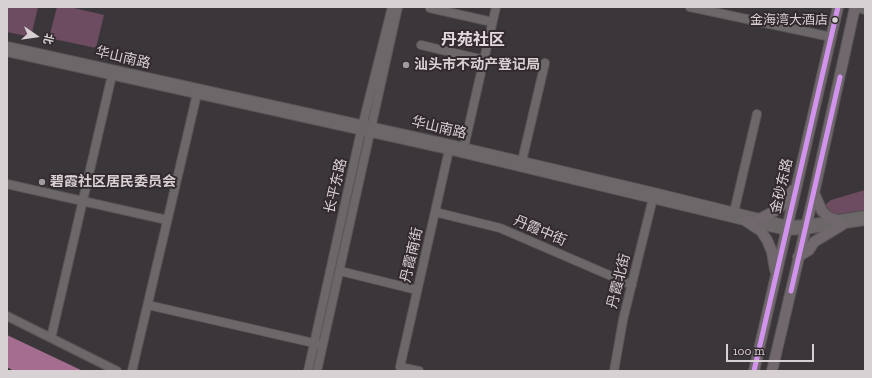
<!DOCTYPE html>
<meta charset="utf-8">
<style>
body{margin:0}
#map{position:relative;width:872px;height:378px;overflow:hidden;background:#3b3639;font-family:"Zilla Slab","Noto Sans SC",serif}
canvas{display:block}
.frame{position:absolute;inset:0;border:8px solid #d7d1d4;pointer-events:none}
.north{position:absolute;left:16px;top:16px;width:40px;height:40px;-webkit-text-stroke:3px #332a2f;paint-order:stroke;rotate:103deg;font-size:11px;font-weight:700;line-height:16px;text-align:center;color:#d7d1d4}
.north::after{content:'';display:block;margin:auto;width:14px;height:18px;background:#d7d1d4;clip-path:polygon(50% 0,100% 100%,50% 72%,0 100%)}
.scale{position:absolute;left:726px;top:344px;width:88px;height:18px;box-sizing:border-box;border:2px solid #d7d1d4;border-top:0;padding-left:5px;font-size:12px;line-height:14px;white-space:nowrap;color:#d7d1d4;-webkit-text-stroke:3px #332a2f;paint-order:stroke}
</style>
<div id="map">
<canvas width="872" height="378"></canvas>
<div class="frame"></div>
<div class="north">北</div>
<div class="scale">100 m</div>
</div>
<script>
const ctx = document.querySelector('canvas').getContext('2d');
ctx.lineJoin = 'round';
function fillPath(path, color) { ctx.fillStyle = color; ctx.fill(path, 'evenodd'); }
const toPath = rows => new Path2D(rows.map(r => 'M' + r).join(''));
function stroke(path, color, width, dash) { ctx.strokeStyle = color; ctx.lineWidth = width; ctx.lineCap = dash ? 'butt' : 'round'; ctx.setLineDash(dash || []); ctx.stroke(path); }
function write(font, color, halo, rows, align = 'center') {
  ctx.font = font + ' "Zilla Slab","Noto Sans SC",serif'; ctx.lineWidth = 4; ctx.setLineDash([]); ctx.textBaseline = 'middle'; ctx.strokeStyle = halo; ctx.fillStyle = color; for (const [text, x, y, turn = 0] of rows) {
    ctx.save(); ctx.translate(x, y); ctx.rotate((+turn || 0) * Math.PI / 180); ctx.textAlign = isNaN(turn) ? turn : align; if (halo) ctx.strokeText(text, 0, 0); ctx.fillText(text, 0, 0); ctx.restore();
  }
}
fillPath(toPath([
 [7,7,38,7,31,37,7,32],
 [57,7,70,7,104,15,96,48,49,38],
 [865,190,865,210,838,214,833,214,825,205,831,200]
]), '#6d4c61');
fillPath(toPath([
 [7,335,83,371,14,371,7,367]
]), '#a56e91');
const minor = toPath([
 [690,7,831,37],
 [855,7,865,10],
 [430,8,492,22],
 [421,45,484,60],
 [7,46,450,144,654,192,788,225,807,224,865,215],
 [7,52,449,150,786,231,805,230,865,221],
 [464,147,496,7],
 [522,161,545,63],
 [7,184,167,220],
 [435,212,500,228,632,285],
 [734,212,757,114],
 [340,271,417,290],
 [148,305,318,344],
 [7,316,117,371],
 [51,338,112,75],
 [132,371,197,94],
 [308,371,361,131,392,7],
 [317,371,398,7],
 [419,371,400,367,449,150],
 [614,371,623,320,653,198]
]);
const major = toPath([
 [814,193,822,211,828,217,836,220],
 [761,218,775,211,785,203,793,190],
 [746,221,761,231,767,240,772,252,775,270],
 [798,257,809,250,814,242,842,225],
 [754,371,838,7],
 [772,371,814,193,855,7]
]);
stroke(minor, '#595557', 10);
stroke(major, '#595557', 12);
stroke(minor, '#6c686a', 8);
stroke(major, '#70686d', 10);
stroke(toPath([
 [791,291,840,77],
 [754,371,838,7]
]), '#d193ec', 5);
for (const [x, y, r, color] of [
 [835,20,3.5,"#d7d1d4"],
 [406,65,4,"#a09b9e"],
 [42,182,4,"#a09b9e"]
]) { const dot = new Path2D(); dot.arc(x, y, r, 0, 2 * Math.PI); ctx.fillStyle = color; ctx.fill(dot); stroke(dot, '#332a2f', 1.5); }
write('13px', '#d7d1d4', '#332a2f', [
 ["金海湾大酒店",828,20]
], 'right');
write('14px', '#d7d1d4', '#332a2f', [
 ["华山南路",123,58,13],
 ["华山南路",439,128,13],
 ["长平东路",336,186,-77],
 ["金砂东路",782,186,-77],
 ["丹霞中街",540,231,23],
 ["丹霞南街",412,255,-77],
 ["丹霞北街",619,281,-76]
]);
write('bold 14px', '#d7d1d4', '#332a2f', [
 ["汕头市不动产登记局",414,65],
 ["碧霞社区居民委员会",50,182]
], 'left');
write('bold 16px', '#e5dae0', '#332a2f', [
 ["丹苑社区",473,40]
]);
</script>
